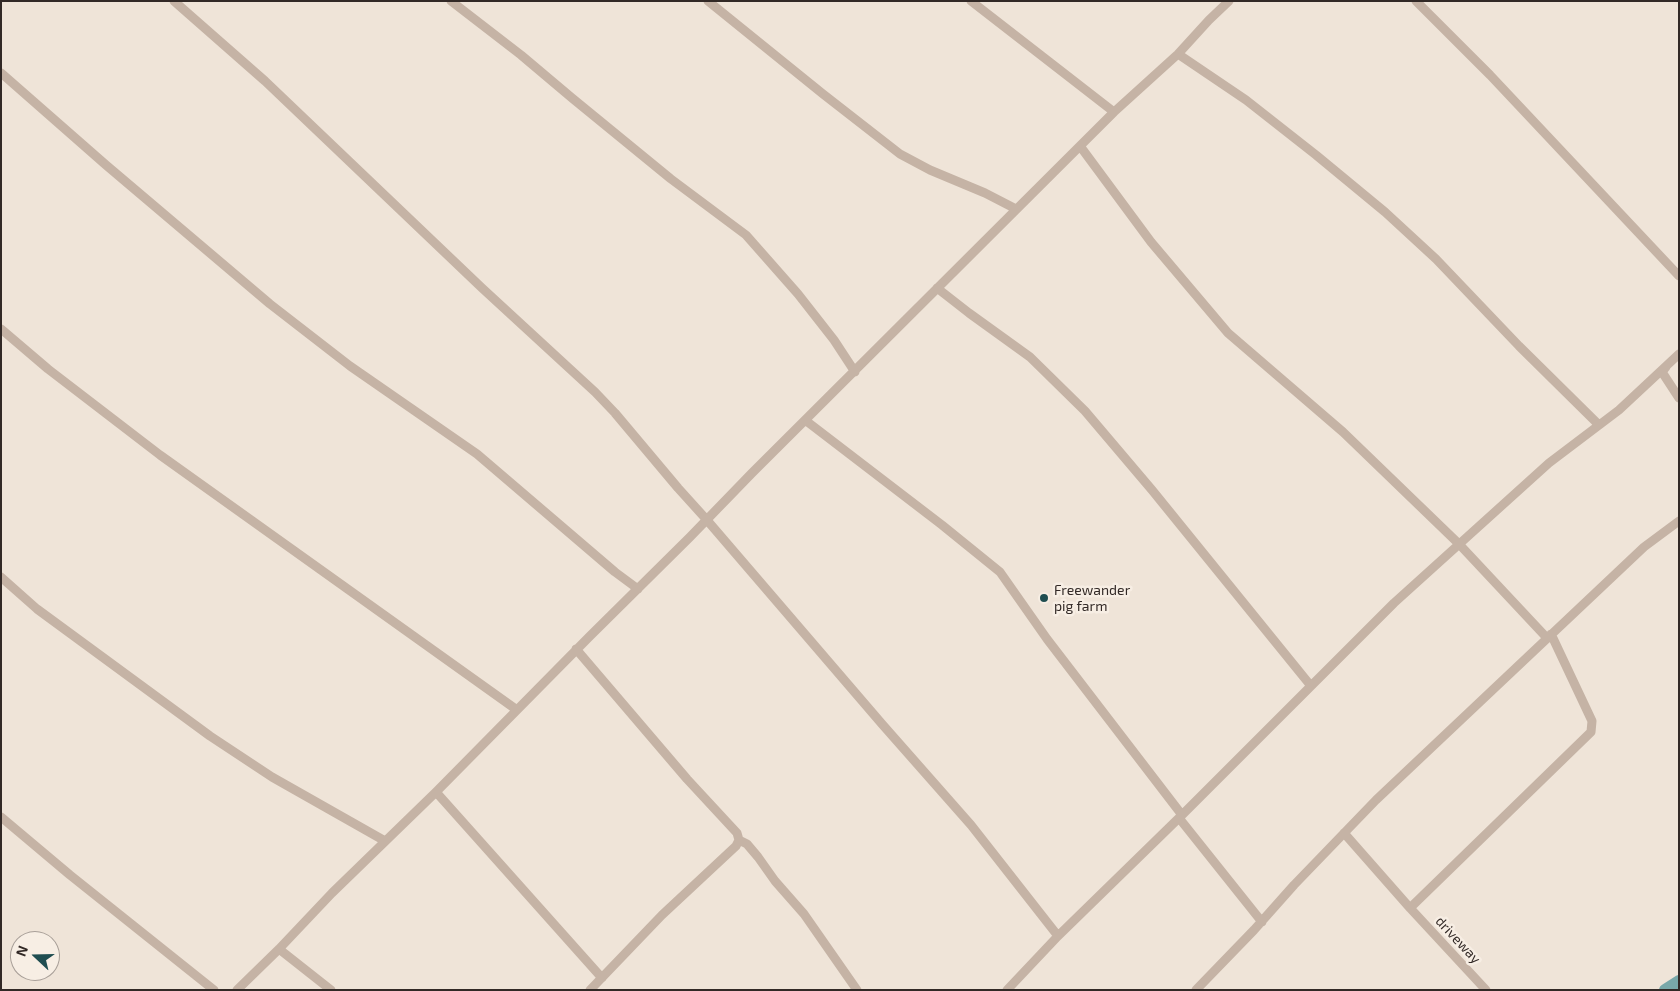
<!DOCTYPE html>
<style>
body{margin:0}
#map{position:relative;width:1680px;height:991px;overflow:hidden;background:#efe4d8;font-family:"Exo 2",sans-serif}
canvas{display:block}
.frame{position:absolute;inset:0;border:2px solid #322926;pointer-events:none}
.north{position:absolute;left:10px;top:931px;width:50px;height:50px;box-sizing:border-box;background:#f7eee4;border:1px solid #a89f98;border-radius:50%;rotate:291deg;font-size:14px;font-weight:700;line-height:20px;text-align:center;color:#322926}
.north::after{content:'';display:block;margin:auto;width:18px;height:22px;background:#1f4d50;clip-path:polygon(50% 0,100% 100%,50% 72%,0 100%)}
</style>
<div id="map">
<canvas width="1680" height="991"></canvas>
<div class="frame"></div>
<div class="north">N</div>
</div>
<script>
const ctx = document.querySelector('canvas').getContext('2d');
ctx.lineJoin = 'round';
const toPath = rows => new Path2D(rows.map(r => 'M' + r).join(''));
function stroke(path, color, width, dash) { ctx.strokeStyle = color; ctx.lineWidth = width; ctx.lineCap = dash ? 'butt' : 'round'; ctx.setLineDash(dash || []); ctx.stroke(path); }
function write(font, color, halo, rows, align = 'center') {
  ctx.font = font + ' "Exo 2",sans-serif'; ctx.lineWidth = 5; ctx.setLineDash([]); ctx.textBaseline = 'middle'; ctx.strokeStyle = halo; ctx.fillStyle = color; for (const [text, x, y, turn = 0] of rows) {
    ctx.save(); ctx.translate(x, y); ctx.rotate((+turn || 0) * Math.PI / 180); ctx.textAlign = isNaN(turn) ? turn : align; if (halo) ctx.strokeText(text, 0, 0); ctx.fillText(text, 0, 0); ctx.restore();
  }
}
stroke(toPath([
 [1665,990,1679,981]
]), '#79a8a9', 12);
stroke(toPath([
 [174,1,265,81,482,288,595,392,615,413,678,488,706,519,882,724,971,825,1058,936,1182,815,1394,603,1549,463,1619,410,1679,354],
 [451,1,521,55,572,98,671,179,746,235,798,294,834,340,855,372],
 [708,1,823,94,900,154,930,170,985,193,1016,209],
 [971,1,1114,112],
 [1416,1,1490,75,1679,276],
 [1178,54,1246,100,1316,155,1385,212,1436,259,1519,346,1599,425],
 [1,73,106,165,270,304,350,366,477,454,615,572,638,589],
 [1080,146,1151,242,1228,333,1343,432,1459,544,1547,638],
 [937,288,969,313,1030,357,1085,411,1152,490,1311,686],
 [1,329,48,369,160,455,517,710],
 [1666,367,1662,372,1679,398],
 [805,420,942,525,1000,572,1047,639,1182,815],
 [1,577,37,609,210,736,272,777,385,841],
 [576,649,687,779,737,833,739,840,736,846,662,915,590,990],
 [436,792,602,978],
 [1,817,70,875,214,990],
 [1179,818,1262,922],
 [1344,833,1410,908,1486,990],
 [739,840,747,844,758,857,775,881,804,914,857,990],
 [1410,908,1591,732,1592,721,1551,634],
 [279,949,331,990],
 [237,990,279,949,332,893,436,792,589,637,690,537,752,473,1114,112,1178,54,1209,20,1229,1],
 [1007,990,1058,936],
 [1196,990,1254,930,1294,885,1376,800,1644,547,1679,521]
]), '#c5b3a5', 9);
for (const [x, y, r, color] of [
 [1044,598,5,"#1f4d50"]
]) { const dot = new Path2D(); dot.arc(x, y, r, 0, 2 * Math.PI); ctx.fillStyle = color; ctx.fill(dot); stroke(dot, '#f7eee4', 2); }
write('14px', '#322926', '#f7eee4', [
 ["Freewander",1054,590],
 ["pig farm",1054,606]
], 'left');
write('14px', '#322926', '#f7eee4', [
 ["driveway",1458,940,47]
]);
</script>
